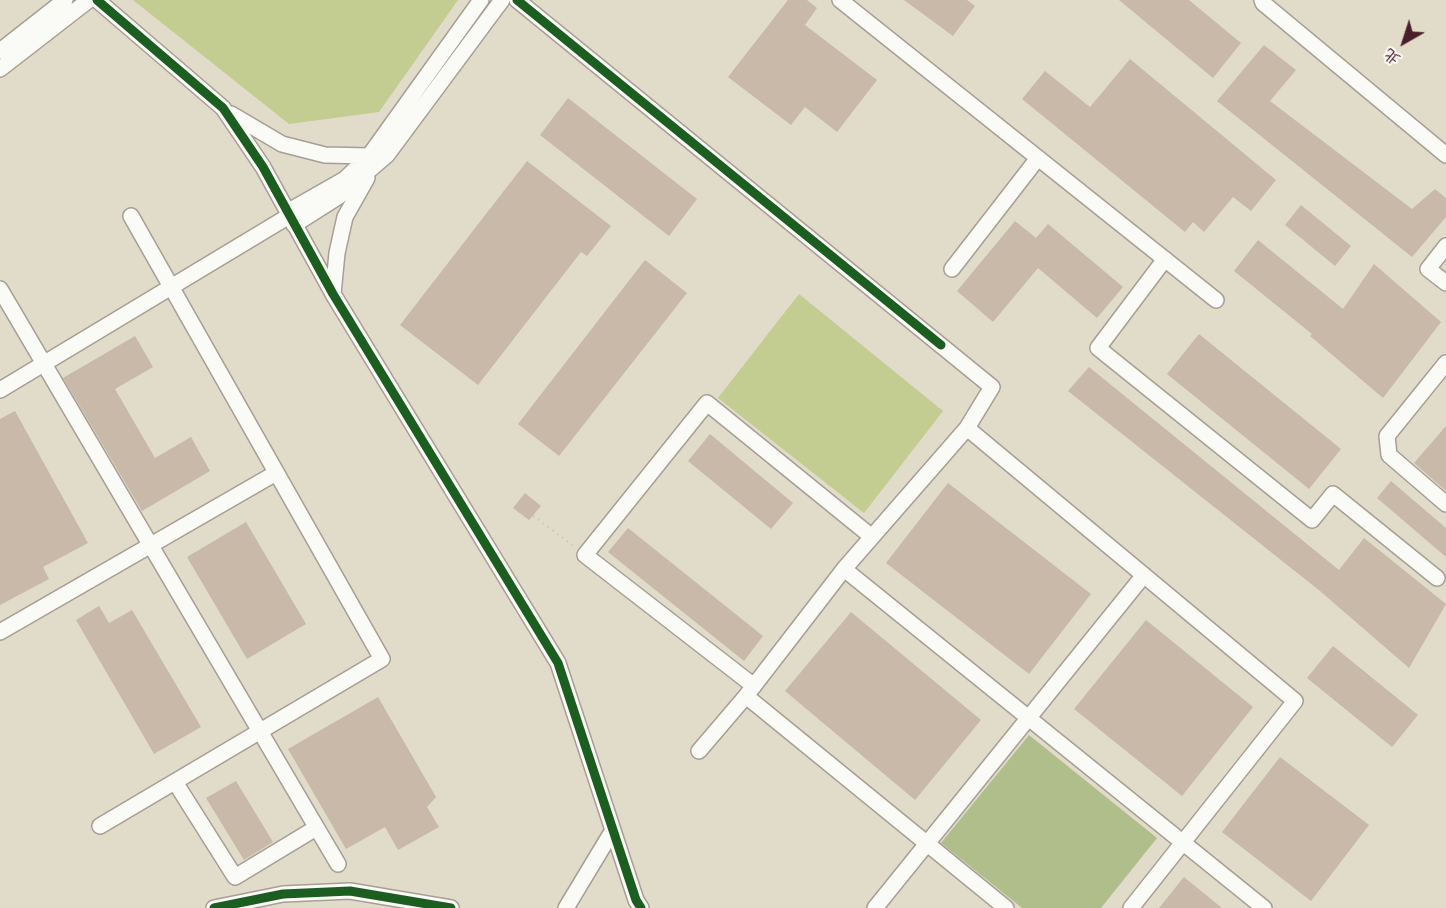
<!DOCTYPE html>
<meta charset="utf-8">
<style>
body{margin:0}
#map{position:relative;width:1446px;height:908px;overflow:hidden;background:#e1dbc9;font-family:Kalam,"LXGW WenKai TC",sans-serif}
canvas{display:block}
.north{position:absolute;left:1374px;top:12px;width:60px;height:60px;-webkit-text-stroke:4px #fdfcf7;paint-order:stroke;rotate:219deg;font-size:16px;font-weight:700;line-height:24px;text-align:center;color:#4a1f2b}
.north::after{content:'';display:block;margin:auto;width:21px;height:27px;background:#4a1f2b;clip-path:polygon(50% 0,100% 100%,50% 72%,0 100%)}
</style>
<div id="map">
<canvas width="1446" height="908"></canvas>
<div class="north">北</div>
</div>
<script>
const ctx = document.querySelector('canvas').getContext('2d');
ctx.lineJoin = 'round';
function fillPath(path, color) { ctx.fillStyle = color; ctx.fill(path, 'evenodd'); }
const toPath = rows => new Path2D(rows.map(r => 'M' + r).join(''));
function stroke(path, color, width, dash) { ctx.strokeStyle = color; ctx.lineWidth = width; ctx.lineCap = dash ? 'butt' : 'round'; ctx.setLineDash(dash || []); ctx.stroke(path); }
fillPath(toPath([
 [133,0,458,0,379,112,289,124],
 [799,294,943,411,864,513,718,398]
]), '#c3cc91');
fillPath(toPath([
 [1029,735,1157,838,1101,908,1022,908,941,843]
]), '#b0be8c');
fillPath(toPath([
 [788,0,807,0,817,8,805,25,877,80,837,132,805,107,791,125,728,77],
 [904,0,967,0,975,6,953,36],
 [1119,0,1189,0,1241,43,1213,78],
 [1264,45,1296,70,1270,101,1412,209,1435,189,1446,198,1446,217,1412,257,1217,101],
 [1130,59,1276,180,1251,211,1233,197,1204,232,1193,222,1185,232,1022,99,1045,71,1090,107],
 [568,98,697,199,669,236,540,135],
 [527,161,611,226,587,256,581,252,478,385,400,325],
 [1301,205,1351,246,1335,266,1285,225],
 [1015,221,1036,238,1048,224,1123,287,1097,318,1038,268,993,322,957,291],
 [1258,240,1343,309,1374,264,1441,322,1383,398,1310,336,1312,334,1234,271],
 [645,260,687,293,559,456,518,424],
 [1199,334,1341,449,1309,489,1167,374],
 [135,336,153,367,115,389,155,458,191,437,210,471,142,511,63,378],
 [1089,367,1339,570,1364,538,1446,604,1409,668,1320,591,1068,391],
 [15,411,88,543,43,567,49,579,0,605,0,419],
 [1446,426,1446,491,1414,463],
 [710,434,793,503,771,529,688,461],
 [1391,481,1446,528,1446,557,1377,498],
 [948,483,1091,594,1029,674,886,563],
 [525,493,541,506,529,520,513,508],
 [246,522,306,624,247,659,187,557],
 [628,528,763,636,744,661,608,552],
 [99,606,109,623,132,610,201,727,154,754,76,620],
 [851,612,981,720,915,800,785,691],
 [1146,620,1253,707,1182,796,1074,709],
 [1333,646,1418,715,1392,747,1307,678],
 [378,697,436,797,427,807,439,827,398,850,385,827,346,849,288,749],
 [1280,757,1369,825,1311,901,1222,832],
 [236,781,273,842,244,860,206,798],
 [1184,877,1222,908,1159,908]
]), '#c9b9a9');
const minor = toPath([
 [97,0,223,108,263,167,333,294,558,663,636,900,641,908],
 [517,0,992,387,967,428,844,569,746,696,699,751],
 [840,0,1216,300],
 [1262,0,1263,3,1446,155],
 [0,51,65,0],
 [0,69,89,0],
 [231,114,282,144,325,155,369,156],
 [287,212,345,179,369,156,481,0],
 [294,225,338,197,387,155,502,0],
 [1446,246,1428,269,1446,283],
 [1165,259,1098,348,1312,520,1333,494,1437,578],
 [952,269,1038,158],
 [0,289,338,864],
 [333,294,337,253,345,217,367,178],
 [1446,363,1387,436,1389,455,1446,504],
 [0,390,289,216],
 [967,428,1295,701,1131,908],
 [844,569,1264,908],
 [0,632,276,473],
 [754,686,585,555,707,403,872,537],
 [746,696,1006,908],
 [175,782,235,877,316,828],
 [100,826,382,659,131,216],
 [214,908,283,894,350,891,451,908],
 [566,908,613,830],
 [875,908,1144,575]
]);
stroke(minor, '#a79e95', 18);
stroke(toPath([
 [533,516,574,546]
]), '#ccc7c5', 2, [1.5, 4.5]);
stroke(minor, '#fafaf7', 15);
stroke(toPath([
 [97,0,223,108,263,167,333,294,558,663,636,900,641,908],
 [517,0,941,345],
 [214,908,283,894,350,891,451,908]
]), '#1b5e20', 9);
</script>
